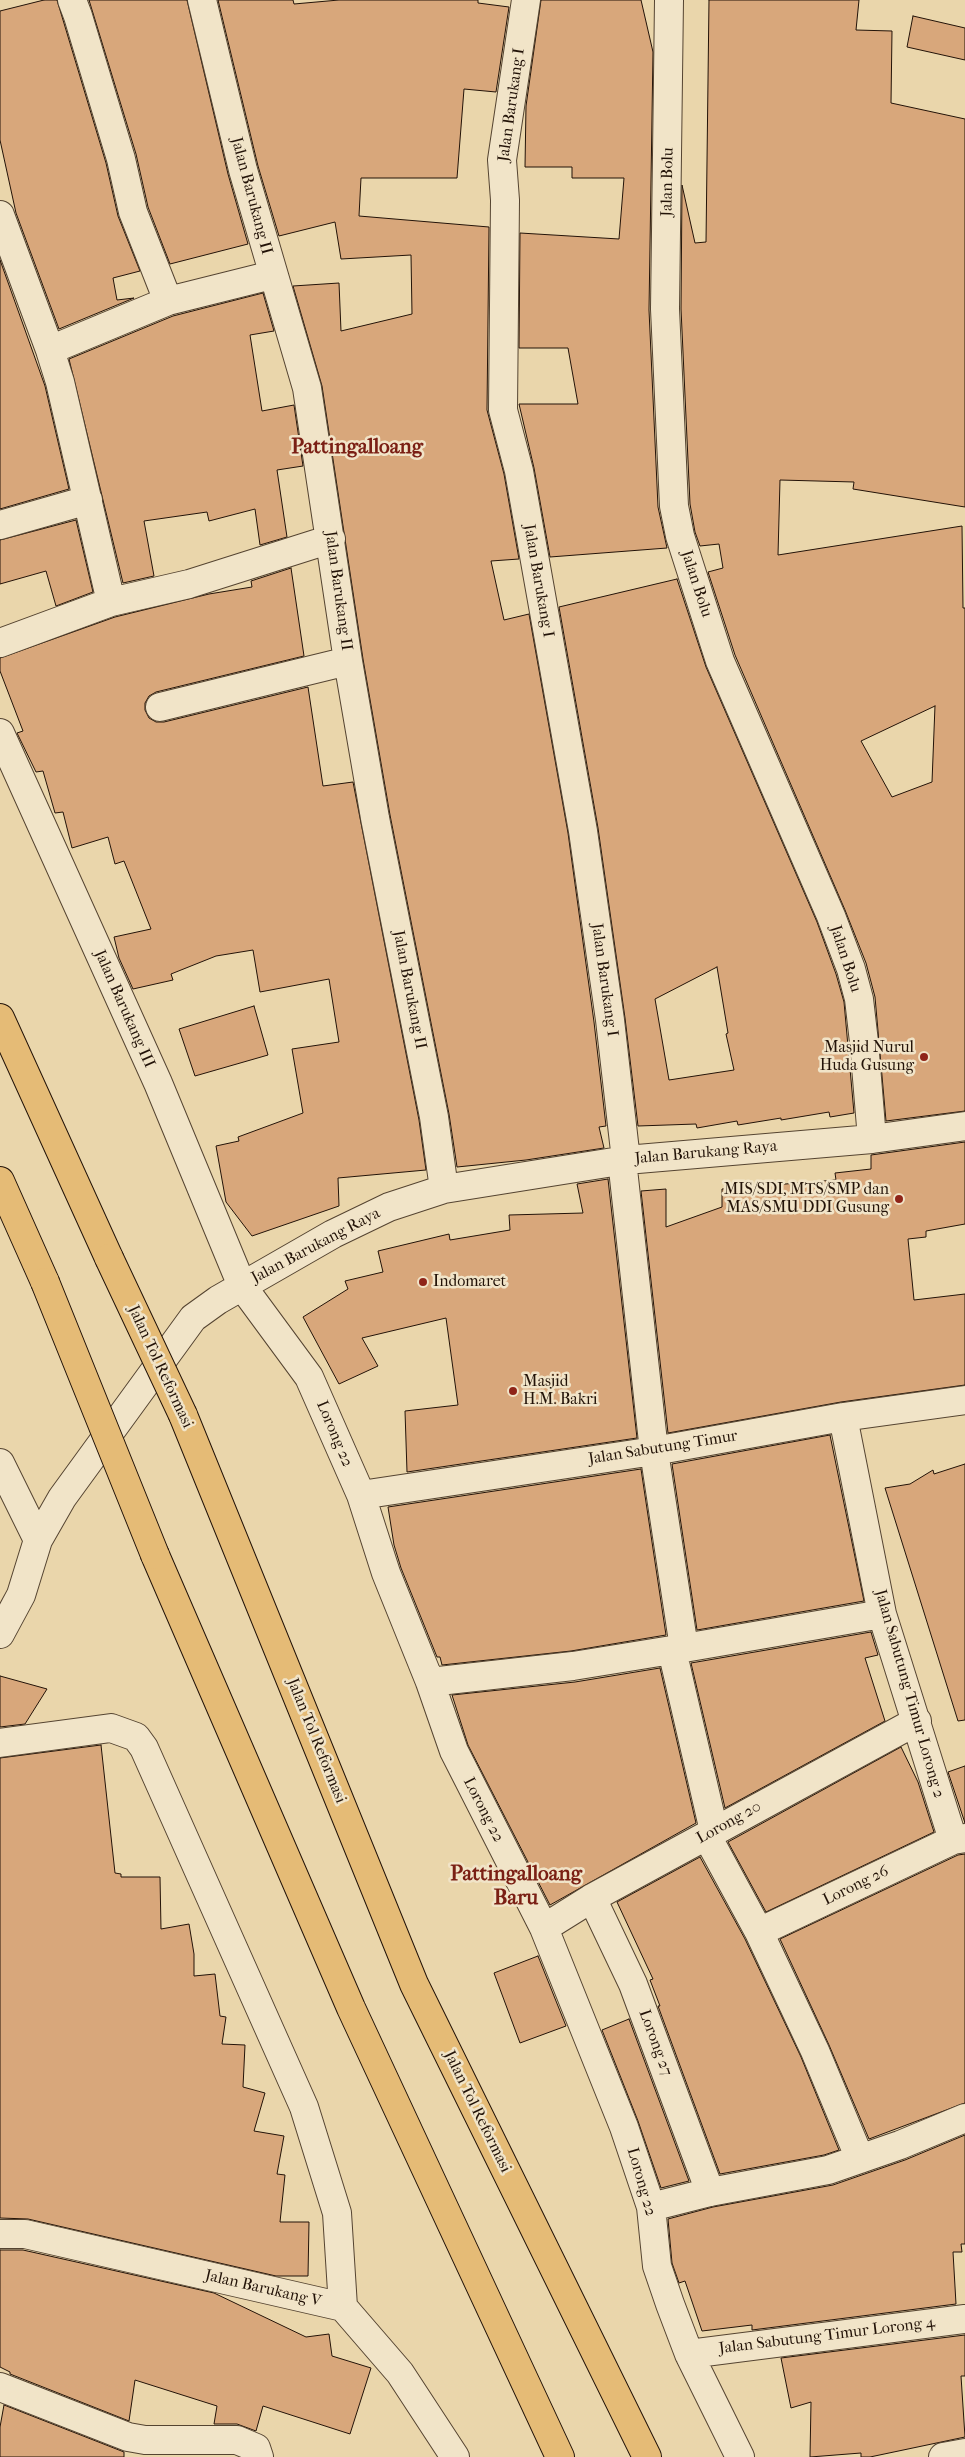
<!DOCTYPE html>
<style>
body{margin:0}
canvas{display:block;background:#ead6ab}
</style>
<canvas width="965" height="2457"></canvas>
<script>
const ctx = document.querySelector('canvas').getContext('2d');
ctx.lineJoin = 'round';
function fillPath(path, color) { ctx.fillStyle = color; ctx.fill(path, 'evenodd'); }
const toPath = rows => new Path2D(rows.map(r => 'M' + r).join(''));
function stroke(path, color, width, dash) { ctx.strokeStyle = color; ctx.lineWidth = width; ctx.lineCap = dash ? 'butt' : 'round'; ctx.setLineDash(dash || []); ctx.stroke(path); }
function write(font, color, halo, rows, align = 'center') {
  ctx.font = font + ' "IM FELL French Canon",serif'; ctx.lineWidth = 5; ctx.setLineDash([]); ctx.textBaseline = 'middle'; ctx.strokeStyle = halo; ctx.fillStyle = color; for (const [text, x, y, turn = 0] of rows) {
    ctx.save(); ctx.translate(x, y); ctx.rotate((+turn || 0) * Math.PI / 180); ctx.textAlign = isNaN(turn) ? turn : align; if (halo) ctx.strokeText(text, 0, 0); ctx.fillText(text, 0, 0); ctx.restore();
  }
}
const building = toPath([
 [44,0,57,0,106,163,118,216,140,271,113,278,117,300,134,298,59,329,16,213,0,140,0,11,44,0],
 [89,0,187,0,228,174,248,244,170,264,148,207,136,154,89,0],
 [218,0,293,0,294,4,339,0,478,0,478,3,509,7,496,92,464,89,457,178,361,178,359,216,489,227,487,410,504,474,519,559,491,561,504,620,529,614,568,833,594,1022,606,1126,599,1127,604,1148,526,1160,457,1167,449,1114,390,815,363,659,322,386,293,286,339,283,341,331,412,314,411,255,341,259,335,222,279,236,258,166,218,0],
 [541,0,641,0,653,52,649,310,658,507,667,548,550,557,534,468,519,404,578,404,568,348,519,348,520,233,619,239,624,178,572,178,572,167,525,167,526,106,541,0],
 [709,0,859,0,856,30,892,31,891,103,965,119,965,507,853,489,854,482,780,480,778,555,962,526,963,608,965,608,965,1111,886,1121,875,997,866,963,845,910,735,655,708,572,723,568,719,544,700,546,695,532,690,504,681,309,682,185,695,243,706,242,709,0],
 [935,706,932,782,892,797,861,741,935,706],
 [913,16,965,28,965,60,907,47,913,16],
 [0,260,45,386,69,489,0,509,0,260],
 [263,293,274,331,250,335,262,411,294,405,303,466,277,470,287,537,260,545,255,509,209,521,207,512,144,521,154,576,123,583,69,359,173,316,263,293],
 [76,520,93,592,56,606,46,571,0,584,0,540,76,520],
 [291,568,304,656,156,692,149,696,145,703,145,710,149,718,156,722,164,722,308,687,323,786,353,782,419,1120,426,1170,338,1178,339,1206,252,1236,226,1202,216,1146,239,1141,238,1137,303,1113,292,1049,339,1042,329,979,260,992,253,950,216,956,171,974,173,980,133,989,119,958,114,937,151,929,124,861,115,864,108,837,72,848,63,812,55,813,43,771,36,772,17,733,23,731,0,671,0,658,115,617,209,594,252,587,251,581,291,568],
 [677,579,706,667,817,922,836,974,844,1002,854,1113,830,1117,829,1112,781,1120,781,1118,738,1125,737,1121,697,1128,696,1124,638,1126,625,1018,598,828,559,607,677,579],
 [717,967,728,1033,726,1034,734,1070,669,1080,655,999,717,967],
 [254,1006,268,1055,195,1076,179,1029,254,1006],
 [965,1142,965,1224,926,1231,926,1237,908,1239,914,1300,965,1294,965,1385,841,1402,668,1433,641,1191,666,1189,666,1227,722,1207,722,1189,836,1180,835,1173,871,1169,871,1155,965,1142],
 [608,1179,637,1438,407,1472,405,1411,458,1405,446,1318,362,1338,378,1366,339,1384,303,1317,348,1289,345,1281,383,1272,378,1251,449,1234,450,1240,510,1230,509,1215,583,1213,577,1184,608,1179],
 [830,1435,864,1601,697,1630,672,1464,830,1435],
 [965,1464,965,1720,958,1721,885,1488,910,1484,933,1470,934,1474,965,1464],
 [641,1469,666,1635,571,1651,442,1665,440,1657,437,1657,401,1568,394,1545,388,1507,641,1469],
 [871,1632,878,1655,865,1658,885,1721,725,1808,691,1663,871,1632],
 [660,1668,696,1823,550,1905,468,1745,452,1695,575,1682,660,1668],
 [0,1676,47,1689,25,1724,0,1727,0,1676],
 [101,1745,115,1873,121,1874,121,1877,160,1877,161,1929,189,1924,194,1954,194,1976,215,1974,220,2016,226,2017,222,2044,245,2045,243,2087,265,2093,254,2131,284,2136,277,2174,285,2175,280,2222,309,2222,308,2276,276,2276,28,2219,0,2218,0,1758,101,1745],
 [901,1747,918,1782,934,1832,766,1912,728,1842,901,1747],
 [965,1766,965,1823,948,1772,965,1766],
 [965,1854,965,2103,869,2139,829,2045,780,1939,958,1855,965,1854],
 [700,1857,745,1939,801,2057,839,2150,824,2155,720,2174,658,2006,660,2006,650,1980,653,1979,617,1902,700,1857],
 [538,1956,566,2026,520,2043,494,1973,538,1956],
 [629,2019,689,2181,661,2188,638,2121,602,2030,629,2019],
 [965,2135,965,2244,961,2244,962,2252,953,2252,956,2304,752,2330,752,2325,702,2331,685,2281,679,2283,672,2263,668,2219,713,2207,833,2185,905,2160,965,2135],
 [0,2250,23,2250,214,2293,306,2337,329,2334,332,2356,371,2368,350,2434,263,2406,256,2431,237,2424,214,2424,217,2406,135,2380,129,2421,10,2374,10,2372,0,2367,0,2250],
 [965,2335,965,2376,961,2376,965,2437,870,2457,861,2457,861,2453,810,2457,811,2402,791,2408,781,2358,965,2335],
 [4,2405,124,2452,124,2457,0,2457,0,2427,4,2405]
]);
fillPath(building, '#d8a77b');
stroke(building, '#231308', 1);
const minor = toPath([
 [72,0,78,16,121,159,133,212,168,301],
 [202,0,243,170,307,388,348,661,375,818,434,1117,444,1189],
 [526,0,502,160,505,200,503,410,519,471,583,831,610,1020,626,1160],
 [669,0,665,309,674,506,680,536,720,661,831,916,851,969,859,999,864,1042,872,1139],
 [0,215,50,350,60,382,111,602],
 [50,350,168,301,272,275],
 [0,525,88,500],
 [0,643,111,602,189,584,331,539],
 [160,707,348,661],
 [0,733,158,1083,242,1286,309,1377,361,1495,386,1573,430,1682,454,1751,544,1928,624,2127,651,2207,657,2266,670,2304,689,2354,740,2457],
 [622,1160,654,1451,684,1648,882,1614],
 [843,1417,882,1614,953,1840,965,1838],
 [0,1463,38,1540],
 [361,1495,654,1451,843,1417,965,1400],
 [0,1634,21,1595,38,1540,62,1498,193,1318,218,1300,333,1234,389,1207,444,1189,626,1160,872,1139,965,1126],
 [672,1650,714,1831],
 [430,1682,573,1666,684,1648],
 [0,1743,111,1728,136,1737,144,1748,304,2107,337,2213,343,2307],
 [707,1836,759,1932,815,2051,860,2159],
 [592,1898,633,1984,710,2192],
 [544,1928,592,1898,917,1721],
 [759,1932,953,1840],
 [651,2207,710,2192,828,2170,900,2145,965,2118],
 [0,2234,25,2234,343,2307,400,2373,455,2457],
 [689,2354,965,2319],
 [0,2387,128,2437,145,2440,237,2440,256,2448,259,2457],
 [943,2457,965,2453]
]);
const highway = toPath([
 [0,1018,109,1258],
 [0,1181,45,1282],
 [183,1415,414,1984,647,2457],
 [155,1555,351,2008,560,2457]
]);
stroke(minor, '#554431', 30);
stroke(highway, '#231308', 30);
stroke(minor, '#f1e4c8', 28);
stroke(highway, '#e5bb76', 28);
const highwayBridge = toPath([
 [109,1258,183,1415],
 [45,1282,155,1555]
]);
stroke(highwayBridge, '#231308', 30, []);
stroke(highwayBridge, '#e5bb76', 28);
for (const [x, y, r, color] of [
 [924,1057,5,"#8f2418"],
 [899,1199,5,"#8f2418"],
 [423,1282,5,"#8f2418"],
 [513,1391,5,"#8f2418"]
]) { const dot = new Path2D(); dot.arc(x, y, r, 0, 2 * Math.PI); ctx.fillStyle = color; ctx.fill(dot); stroke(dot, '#f1e4c8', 2); }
write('16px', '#231308', '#f1e4c8', [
 ["Jalan Barukang I",512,105,-82],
 ["Jalan Bolu",668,182,-89],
 ["Jalan Barukang II",251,196,75],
 ["Jalan Barukang I",538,581,80],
 ["Jalan Bolu",696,584,72],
 ["Jalan Barukang II",338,591,82],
 ["Jalan Bolu",845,959,72],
 ["Jalan Barukang I",604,980,82],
 ["Jalan Barukang II",409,990,79],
 ["Jalan Barukang III",124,1009,66],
 ["Jalan Barukang Raya",706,1153,-5],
 ["Jalan Barukang Raya",316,1246,-28],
 ["Jalan Tol Reformasi",160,1367,65],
 ["Lorong 22",334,1434,67],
 ["Jalan Sabutung Timur",663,1448,-9],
 ["Jalan Sabutung Timur Lorong 2",909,1694,74],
 ["Jalan Tol Reformasi",316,1741,68],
 ["Lorong 22",483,1810,63],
 ["Lorong 20",729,1823,-29],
 ["Lorong 26",856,1886,-26],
 ["Lorong 27",655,2043,70],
 ["Jalan Tol Reformasi",477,2112,64],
 ["Lorong 22",641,2182,74],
 ["Jalan Barukang V",263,2289,13],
 ["Jalan Sabutung Timur Lorong 4",827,2336,-7]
]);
write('16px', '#231308', '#f1e4c8', [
 ["Masjid Nurul",914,1048],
 ["Huda Gusung",914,1066],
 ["MIS/SDI, MTS/SMP dan",889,1190],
 ["MAS/SMU DDI Gusung",889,1208],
 ["Indomaret",433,1282,"left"],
 ["Masjid",523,1382,"left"],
 ["H.M. Bakri",523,1400,"left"]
], 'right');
write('bold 21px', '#7a1f14', '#f1e4c8', [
 ["Pattingalloang",357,448],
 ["Pattingalloang",516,1875],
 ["Baru",516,1899]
]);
</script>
